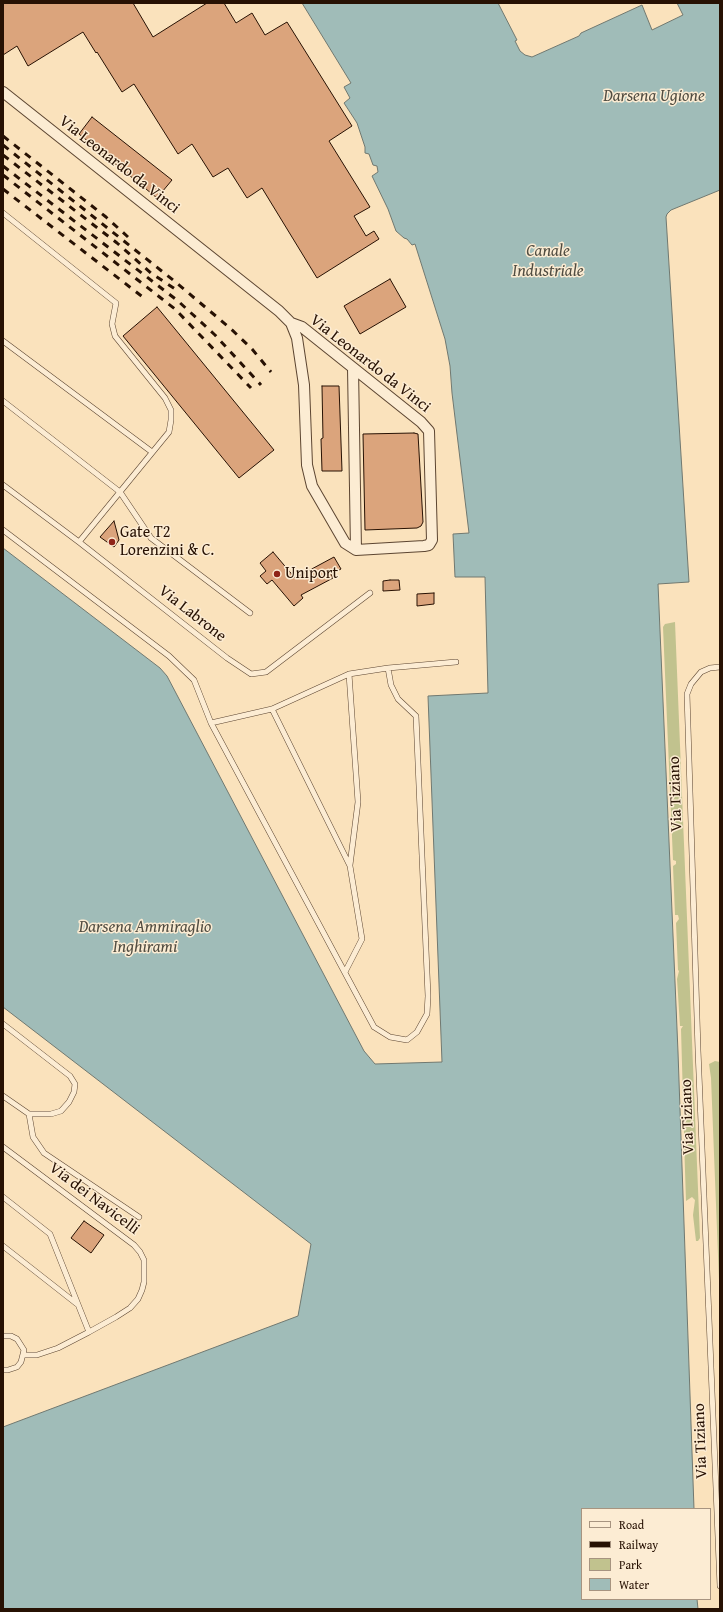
<!DOCTYPE html>
<style>
body{margin:0}
#map{position:relative;width:723px;height:1612px;overflow:hidden;background:#fae2bc;font-family:"Gentium Book Plus",serif}
canvas{display:block}
.frame{position:absolute;inset:0;border:4px solid #271103;pointer-events:none}
.legend{position:absolute;left:581px;top:1508px;width:130px;height:92px;box-sizing:border-box;background:#fcecd3;border:1px solid #a79480;margin:0;padding:5px 7px;list-style:none;font-size:12px;color:#271103}
.legend li{display:flex;align-items:center;gap:8px;height:20px}
.legend b{width:20px;border:1px solid #a79480}
</style>
<div id="map">
<canvas width="723" height="1612"></canvas>
<div class="frame"></div>
<ul class="legend">
<li><b style="height:5px;background:#fcecd3"></b>Road</li>
<li><b style="height:5px;background:#271103"></b>Railway</li>
<li><b style="height:11px;background:#c1c28e"></b>Park</li>
<li><b style="height:11px;background:#a0bcb8"></b>Water</li>
</ul>
</div>
<script>
const ctx = document.querySelector('canvas').getContext('2d');
ctx.lineJoin = 'round';
function fillPath(path, color) { ctx.fillStyle = color; ctx.fill(path, 'evenodd'); }
const toPath = rows => new Path2D(rows.map(r => 'M' + r).join(''));
function stroke(path, color, width, dash) { ctx.strokeStyle = color; ctx.lineWidth = width; ctx.lineCap = dash ? 'butt' : 'round'; ctx.setLineDash(dash || []); ctx.stroke(path); }
function write(font, color, halo, rows, align = 'center') {
  ctx.font = font + ' "Gentium Book Plus",serif'; ctx.lineWidth = 3; ctx.setLineDash([]); ctx.textBaseline = 'middle'; ctx.strokeStyle = halo; ctx.fillStyle = color; for (const [text, x, y, turn = 0] of rows) {
    ctx.save(); ctx.translate(x, y); ctx.rotate((+turn || 0) * Math.PI / 180); ctx.textAlign = isNaN(turn) ? turn : align; if (halo) ctx.strokeText(text, 0, 0); ctx.fillText(text, 0, 0); ctx.restore();
  }
}
fillPath(toPath([
 [675,622,700,1238,698,1241,696,1241,693,1215,695,1200,692,1197,686,1201,684,1140,687,1137,684,1134,681,1029,683,1026,680,1026,677,979,679,971,678,970,676,923,679,919,678,915,675,915,673,866,676,864,676,861,673,860,663,627,665,624],
 [715,1061,720,1062,720,1306,711,1078,709,1064]
]), '#c1c28e');
const water = toPath([
 [302,3,498,3,517,40,515,41,520,51,525,55,532,57,579,36,581,33,642,5,652,30,683,15,677,3,720,3,720,190,671,210,667,214,666,217,689,582,658,584,678,1052,694,1509,582,1509,582,1599,697,1599,698,1609,3,1609,3,1427,298,1316,311,1244,3,1007,3,548,160,668,167,676,364,1051,375,1064,442,1062,428,696,488,693,485,577,455,577,453,534,469,533,452,393,450,366,445,339,415,244,412,245,407,239,404,238,396,231,388,209,372,176,378,172,377,166,373,165,369,154,365,153,365,147,357,123,344,103,350,98,344,87,351,83,302,3]
]);
fillPath(water, '#a0bcb8');
stroke(water, '#707870', 1);
const building = toPath([
 [3,3,133,3,153,37,207,3,224,3,236,23,252,13,265,35,287,22,352,126,329,141,370,207,354,216,366,236,374,231,379,239,317,278,262,188,247,198,228,168,213,177,192,144,178,154,134,84,122,92,97,52,96,53,83,32,28,66,17,46,3,55,3,3],
 [92,117,172,180,157,198,79,134,92,117],
 [390,279,406,307,360,334,344,306,390,279],
 [157,307,274,450,239,478,123,336,157,307],
 [322,386,339,386,342,471,322,471,321,439,323,438,322,386],
 [414,433,418,434,423,522,421,526,417,528,365,530,363,434,414,433],
 [114,521,119,540,114,547,100,537,114,521],
 [273,552,295,578,334,557,341,569,331,574,333,578,301,595,303,598,294,606,272,580,267,584,260,576,266,571,260,563,273,552],
 [390,580,399,580,400,590,383,591,383,581,390,580],
 [434,593,434,604,417,606,417,594,434,593],
 [84,1221,104,1235,91,1253,71,1238,84,1221]
]);
fillPath(building, '#dba47c');
stroke(building, '#271103', 1);
const lane = toPath([
 [3,213,116,303,112,324,115,336,165,398,171,410,171,420,169,432,79,542],
 [3,341,152,452],
 [3,401,120,492,151,538,250,613],
 [3,485,79,542,227,658,251,674,266,672,370,593],
 [3,530,169,656,194,680,211,723,374,1027,390,1037,407,1040,417,1032,427,1014,428,996,416,716,398,699,391,685,388,668],
 [720,667,710,668,701,672,691,684,687,694,698,1050,720,1586],
 [349,674,358,802,350,865],
 [272,709,350,866,362,939,345,972],
 [211,723,272,709,349,674,388,668,456,662],
 [3,1024,70,1076,75,1084,74,1092,69,1102,61,1111,51,1114,29,1114],
 [3,1096,29,1114,33,1137,44,1153,139,1217],
 [3,1147,134,1245,140,1252,144,1260,144,1282,142,1290,138,1299,130,1308,116,1317,89,1332,58,1348,37,1355,24,1355],
 [3,1197,50,1234,89,1332],
 [3,1246,77,1304],
 [3,1336,11,1336,17,1339,24,1350,21,1362,17,1367,8,1370,3,1370]
]);
const street = toPath([
 [3,92,279,311,291,323,297,338,304,385,307,465,312,486,345,543,356,550,424,546,429,545,432,540,429,431,421,422,302,327,291,323],
 [353,368,356,550]
]);
stroke(lane, '#5c4531', 6);
stroke(street, '#5c4531', 12);
stroke(lane, '#fcecd3', 5);
stroke(street, '#fcecd3', 10);
stroke(toPath([
 [3,136,106,217,128,237],
 [3,145,173,280,230,328,252,349,271,372],
 [3,155,117,243,151,273,178,291],
 [3,166,178,301,215,335,261,385],
 [3,175,175,309,251,388],
 [3,189,144,298]
]), '#271103', 3, [7, 7]);
for (const [x, y, r, color] of [
 [112,542,4,"#8f2418"],
 [277,574,4,"#8f2418"]
]) { const dot = new Path2D(); dot.arc(x, y, r, 0, 2 * Math.PI); ctx.fillStyle = color; ctx.fill(dot); stroke(dot, '#fcecd3', 1.5); }
write('16px', '#271103', '#fcecd3', [
 ["Via Leonardo da Vinci",119,165,38],
 ["Via Leonardo da Vinci",370,364,38],
 ["Via Labrone",192,614,38],
 ["Via Tiziano",676,794,-92],
 ["Via Tiziano",688,1117,-92],
 ["Via dei Navicelli",94,1199,37],
 ["Via Tiziano",701,1441,-92]
]);
write('16px', '#271103', '#fcecd3', [
 ["Gate T2",120,533],
 ["Lorenzini & C.",120,551],
 ["Uniport",285,574]
], 'left');
write('italic 17px', '#514d42', '#fcecd3', [
 ["Darsena Ugione",654,97],
 ["Canale",548,252],
 ["Industriale",548,272],
 ["Darsena Ammiraglio",145,928],
 ["Inghirami",145,948]
]);
</script>
